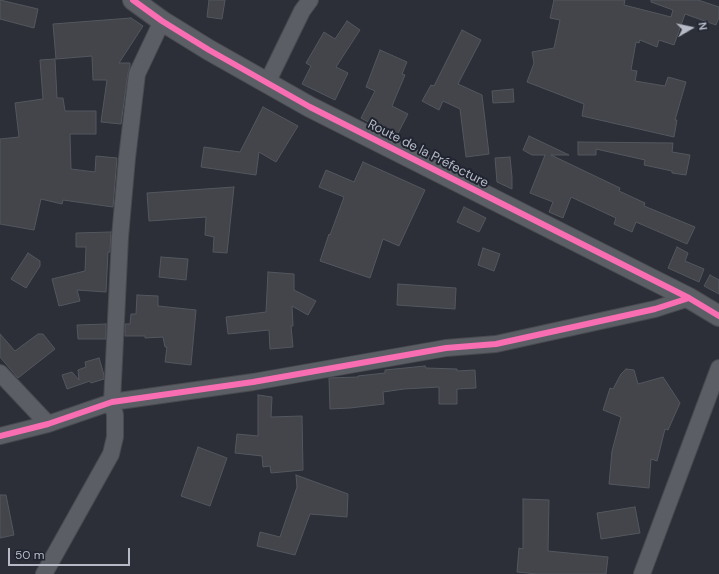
<!DOCTYPE html>
<meta charset="utf-8">
<style>
body{margin:0}
#map{position:relative;width:719px;height:574px;overflow:hidden;background:#2c2f37;font-family:"DM Sans",sans-serif}
canvas{display:block}
.north{position:absolute;left:671px;top:8px;width:40px;height:40px;-webkit-text-stroke:3px #202430;paint-order:stroke;rotate:81deg;font-size:11px;font-weight:700;line-height:16px;text-align:center;color:#b6bac6}
.north::after{content:'';display:block;margin:auto;width:14px;height:18px;background:#b6bac6;clip-path:polygon(50% 0,100% 100%,50% 72%,0 100%)}
.scale{position:absolute;left:8px;top:548px;width:122px;height:18px;box-sizing:border-box;border:2px solid #b6bac6;border-top:0;padding-left:5px;font-size:12px;line-height:14px;white-space:nowrap;color:#b6bac6;-webkit-text-stroke:3px #202430;paint-order:stroke}
</style>
<div id="map">
<canvas width="719" height="574"></canvas>
<div class="north">N</div>
<div class="scale">50 m</div>
</div>
<script>
const ctx = document.querySelector('canvas').getContext('2d');
ctx.lineJoin = 'round';
function fillPath(path, color) { ctx.fillStyle = color; ctx.fill(path, 'evenodd'); }
const toPath = rows => new Path2D(rows.map(r => 'M' + r).join(''));
function stroke(path, color, width, dash) { ctx.strokeStyle = color; ctx.lineWidth = width; ctx.lineCap = dash ? 'butt' : 'round'; ctx.setLineDash(dash || []); ctx.stroke(path); }
function write(font, color, halo, rows, align = 'center') {
  ctx.font = font + ' "DM Sans",sans-serif'; ctx.lineWidth = 4; ctx.setLineDash([]); ctx.textBaseline = 'middle'; ctx.strokeStyle = halo; ctx.fillStyle = color; for (const [text, x, y, turn = 0] of rows) {
    ctx.save(); ctx.translate(x, y); ctx.rotate((+turn || 0) * Math.PI / 180); ctx.textAlign = isNaN(turn) ? turn : align; if (halo) ctx.strokeText(text, 0, 0); ctx.fillText(text, 0, 0); ctx.restore();
  }
}
const building = toPath([
 [0,0,38,9,34,28,0,19,0,0],
 [209,0,225,0,222,19,207,17,209,0],
 [554,0,625,0,624,5,671,17,673,10,651,2,651,0,698,0,719,7,719,17,716,25,685,14,674,45,659,40,657,47,640,40,639,43,636,42,631,70,637,71,635,81,665,86,668,77,686,82,675,120,677,120,674,137,582,116,584,104,527,82,534,63,532,52,554,48,560,20,550,18,554,0],
 [131,18,143,26,119,63,130,63,130,66,128,73,121,124,101,122,107,80,93,80,92,56,56,59,53,24,131,18],
 [347,21,360,30,336,67,348,73,335,100,302,84,311,66,306,63,324,32,335,39,347,21],
 [462,30,481,40,458,84,482,95,489,154,466,157,460,109,443,101,439,110,422,101,431,85,434,86,462,30],
 [380,50,407,62,402,74,405,75,392,106,408,114,396,137,361,118,375,91,366,87,380,50],
 [55,59,57,98,63,98,65,111,96,111,96,134,70,134,71,169,95,172,96,156,117,158,113,207,63,200,62,204,41,199,34,230,0,224,0,139,19,137,15,103,43,99,40,60,55,59],
 [513,89,514,102,493,103,492,91,513,89],
 [263,107,298,126,276,162,259,152,256,175,201,167,204,147,240,152,263,107],
 [529,136,569,155,551,155,620,188,619,191,645,203,644,206,695,227,687,244,636,222,632,232,614,224,616,218,571,197,563,218,549,212,553,202,530,193,545,155,532,155,523,150,529,136],
 [578,142,673,143,672,152,690,155,686,175,672,173,672,171,644,165,645,160,596,149,596,155,578,155,578,142],
 [510,157,512,177,512,189,497,182,495,158,510,157],
 [363,162,425,190,399,246,383,239,370,278,320,261,329,234,330,235,344,197,319,187,326,170,354,182,363,162],
 [234,187,227,253,213,252,214,237,205,235,206,217,149,221,147,193,234,187],
 [464,207,486,218,479,232,457,222,464,207],
 [111,232,110,252,108,252,106,292,77,290,80,301,59,306,52,279,85,271,86,247,76,247,76,233,111,232],
 [677,247,688,253,685,261,704,269,699,282,668,268,677,247],
 [483,248,500,254,494,271,478,265,483,248],
 [28,253,40,261,40,266,26,288,11,279,28,253],
 [161,257,188,259,186,280,159,277,161,257],
 [268,272,294,274,294,290,316,301,308,315,292,306,293,326,291,326,293,347,270,349,269,330,228,334,226,317,266,312,268,272],
 [710,275,719,280,719,294,704,286,710,275],
 [398,284,456,288,455,309,397,305,398,284],
 [137,295,158,296,158,306,196,310,191,365,165,362,167,347,165,347,163,337,145,338,145,336,125,336,125,324,130,324,131,314,136,314,137,295],
 [106,324,106,339,78,339,77,325,106,324],
 [0,334,15,351,38,334,43,334,55,349,18,378,0,357,0,334],
 [99,358,104,375,104,379,91,383,90,381,67,389,62,375,72,372,79,380,78,370,86,367,85,362,99,358],
 [425,366,426,368,457,369,457,371,475,370,476,388,457,389,457,404,439,404,439,387,404,389,383,392,384,404,350,408,330,409,329,378,358,377,358,376,385,373,385,370,425,366],
 [626,369,634,370,638,384,663,377,680,403,668,430,665,429,657,461,651,459,649,488,609,484,612,451,621,417,603,410,610,388,613,389,621,374,626,369],
 [258,395,272,397,271,417,302,416,303,470,271,473,270,466,263,467,262,456,235,453,237,434,258,436,258,395],
 [198,447,227,458,210,506,181,496,198,447],
 [296,475,348,494,347,517,310,514,295,555,257,546,260,532,280,537,297,487,296,475],
 [0,495,6,495,14,535,0,538,0,495],
 [523,499,549,500,548,551,608,557,606,574,537,574,517,572,519,548,523,549,523,499],
 [635,507,640,533,601,539,597,513,635,507]
]);
fillPath(building, '#43454b');
stroke(building, '#53575e', 1);
const minor = toPath([
 [267,83,302,11,310,0],
 [0,373,48,424],
 [0,436,48,424,112,402,253,382,446,348,496,344,655,309,689,298],
 [44,574,111,454,115,437,115,415,112,402,120,237,127,158,137,74,162,21],
 [642,574,719,368]
]);
const tertiary = toPath([
 [133,0,162,21,209,50,310,107,689,298,719,316]
]);
stroke(minor, '#484a50', 18);
stroke(tertiary, '#484a50', 22);
stroke(minor, '#5b5e64', 16);
stroke(tertiary, '#5b5e64', 20);
stroke(toPath([
 [133,0,162,21,209,50,310,107,689,298,719,316],
 [0,436,48,424,112,402,253,382,446,348,496,344,655,309,689,298]
]), '#f96db3', 6);
write('13px', '#b6bac6', '#202430', [
 ["Route de la Préfecture",428,154,27]
]);
</script>
